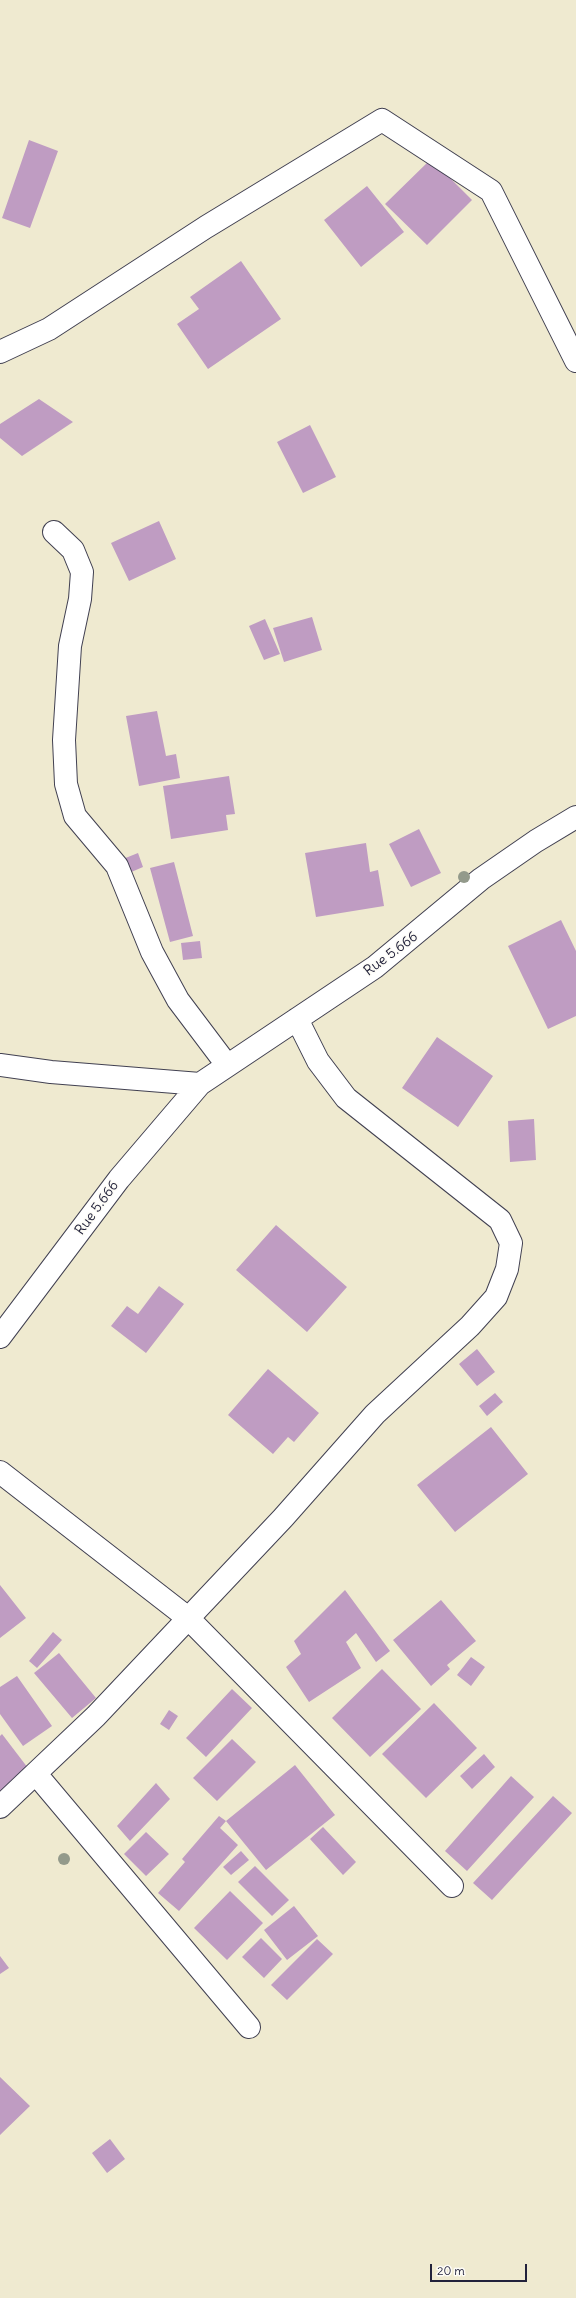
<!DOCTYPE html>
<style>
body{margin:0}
#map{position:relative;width:576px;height:2298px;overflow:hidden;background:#efead0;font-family:Delius,sans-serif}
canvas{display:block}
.scale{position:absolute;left:430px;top:2264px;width:97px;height:18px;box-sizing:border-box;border:2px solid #22223b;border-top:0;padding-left:5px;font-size:12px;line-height:14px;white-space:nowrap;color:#22223b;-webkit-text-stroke:3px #fdfcf7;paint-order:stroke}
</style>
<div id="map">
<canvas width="576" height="2298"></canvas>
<div class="scale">20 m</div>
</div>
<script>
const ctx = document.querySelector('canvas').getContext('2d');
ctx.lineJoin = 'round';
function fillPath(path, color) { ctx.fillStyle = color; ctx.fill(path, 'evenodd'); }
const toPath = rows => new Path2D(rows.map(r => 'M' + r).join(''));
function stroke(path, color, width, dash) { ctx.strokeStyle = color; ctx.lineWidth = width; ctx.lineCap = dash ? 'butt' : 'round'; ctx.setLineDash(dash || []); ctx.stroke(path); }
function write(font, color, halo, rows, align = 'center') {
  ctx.font = font + ' Delius,sans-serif'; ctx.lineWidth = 3; ctx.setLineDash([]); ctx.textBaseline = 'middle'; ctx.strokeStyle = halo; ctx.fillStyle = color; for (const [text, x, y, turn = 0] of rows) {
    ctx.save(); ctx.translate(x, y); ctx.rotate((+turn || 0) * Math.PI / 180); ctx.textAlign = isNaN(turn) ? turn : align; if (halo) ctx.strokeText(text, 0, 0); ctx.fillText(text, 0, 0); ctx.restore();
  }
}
fillPath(toPath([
 [29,140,58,151,30,228,2,218],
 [431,159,472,200,427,245,385,204],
 [367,186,404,232,361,267,324,220],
 [241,261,281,319,208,369,177,324,199,309,190,297],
 [39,399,73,422,22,456,0,438,0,424],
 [310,425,336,477,303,493,277,442],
 [159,521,176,559,129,581,111,543],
 [312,617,322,650,284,662,273,628],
 [265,619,280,654,264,660,249,626],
 [157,711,166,756,176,754,180,778,139,786,126,716],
 [229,776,235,814,226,815,228,830,171,839,163,786],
 [419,829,441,873,411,887,389,844],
 [366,843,370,872,378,870,384,906,316,917,305,853],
 [138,853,143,867,129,873,123,859],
 [174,862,193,936,170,942,150,868],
 [561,920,576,951,576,1016,548,1029,508,946],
 [200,941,202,958,183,960,181,943],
 [437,1037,493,1076,458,1127,402,1088],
 [534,1119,536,1160,510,1162,508,1121],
 [276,1225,347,1287,307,1332,236,1270],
 [159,1286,184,1304,146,1353,111,1326,127,1306,138,1314],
 [477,1349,495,1372,477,1386,459,1364],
 [268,1369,319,1413,294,1442,288,1437,273,1454,228,1415],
 [495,1393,503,1402,487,1416,479,1406],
 [491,1427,528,1474,455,1532,417,1485],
 [0,1585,26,1618,0,1638],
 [345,1590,390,1651,376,1662,356,1633,346,1642,361,1668,309,1702,286,1667,301,1654,294,1641],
 [441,1600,476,1641,447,1665,450,1669,431,1686,393,1640],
 [53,1632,62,1640,37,1668,29,1661],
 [59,1653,96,1698,72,1718,34,1673],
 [471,1657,485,1667,471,1686,457,1675],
 [382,1669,421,1709,370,1757,332,1718],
 [17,1676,52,1726,23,1746,0,1714,0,1687],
 [232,1689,252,1708,206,1757,186,1738],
 [434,1703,477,1748,426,1798,382,1754],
 [169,1710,178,1716,169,1730,160,1724],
 [2,1734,31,1772,0,1795,0,1736],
 [232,1739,256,1762,217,1801,193,1778],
 [484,1754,495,1767,472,1789,460,1776],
 [295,1765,335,1815,266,1870,226,1821],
 [511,1776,534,1797,467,1871,445,1851],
 [156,1783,170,1799,130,1841,117,1826],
 [553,1796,572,1813,492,1900,473,1883],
 [219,1816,226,1821,220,1828,238,1845,179,1911,158,1893,185,1862,182,1859],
 [323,1827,356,1862,343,1875,310,1839],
 [146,1832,169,1854,146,1876,124,1854],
 [241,1851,249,1860,231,1875,223,1867],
 [255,1866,289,1900,272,1916,238,1882],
 [230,1891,263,1923,227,1960,194,1928],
 [294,1906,318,1936,287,1960,264,1930],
 [261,1938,282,1959,264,1978,242,1957],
 [317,1939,333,1954,287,2000,271,1985],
 [0,1956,9,1968,0,1974],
 [0,2077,30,2106,0,2135],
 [110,2139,125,2159,107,2173,92,2153]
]), '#bf9cc2');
const minor = toPath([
 [0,352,49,329,206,227,382,120,491,191,576,361],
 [54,532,73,550,82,572,80,599,70,646,64,740,66,784,75,816,117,866,152,952,178,1000,227,1065],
 [0,1065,51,1072,200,1084,375,967,481,879,536,841,576,817],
 [0,1337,119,1179,200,1084],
 [0,1472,188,1618,452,1886],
 [36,1774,249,2027],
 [0,1807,96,1716,283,1518,375,1414,470,1326,496,1297,507,1269,511,1243,500,1220,346,1098,318,1061,297,1019]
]);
stroke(minor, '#414051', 24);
stroke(minor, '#fff', 22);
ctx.fillStyle = '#939a8b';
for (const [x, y] of [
 [464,877],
 [64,1859]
]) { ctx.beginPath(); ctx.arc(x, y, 6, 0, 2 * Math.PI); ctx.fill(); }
write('14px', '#22223b', '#fdfcf7', [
 ["Rue 5.666",391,954,-37],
 ["Rue 5.666",97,1208,-54]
]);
</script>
